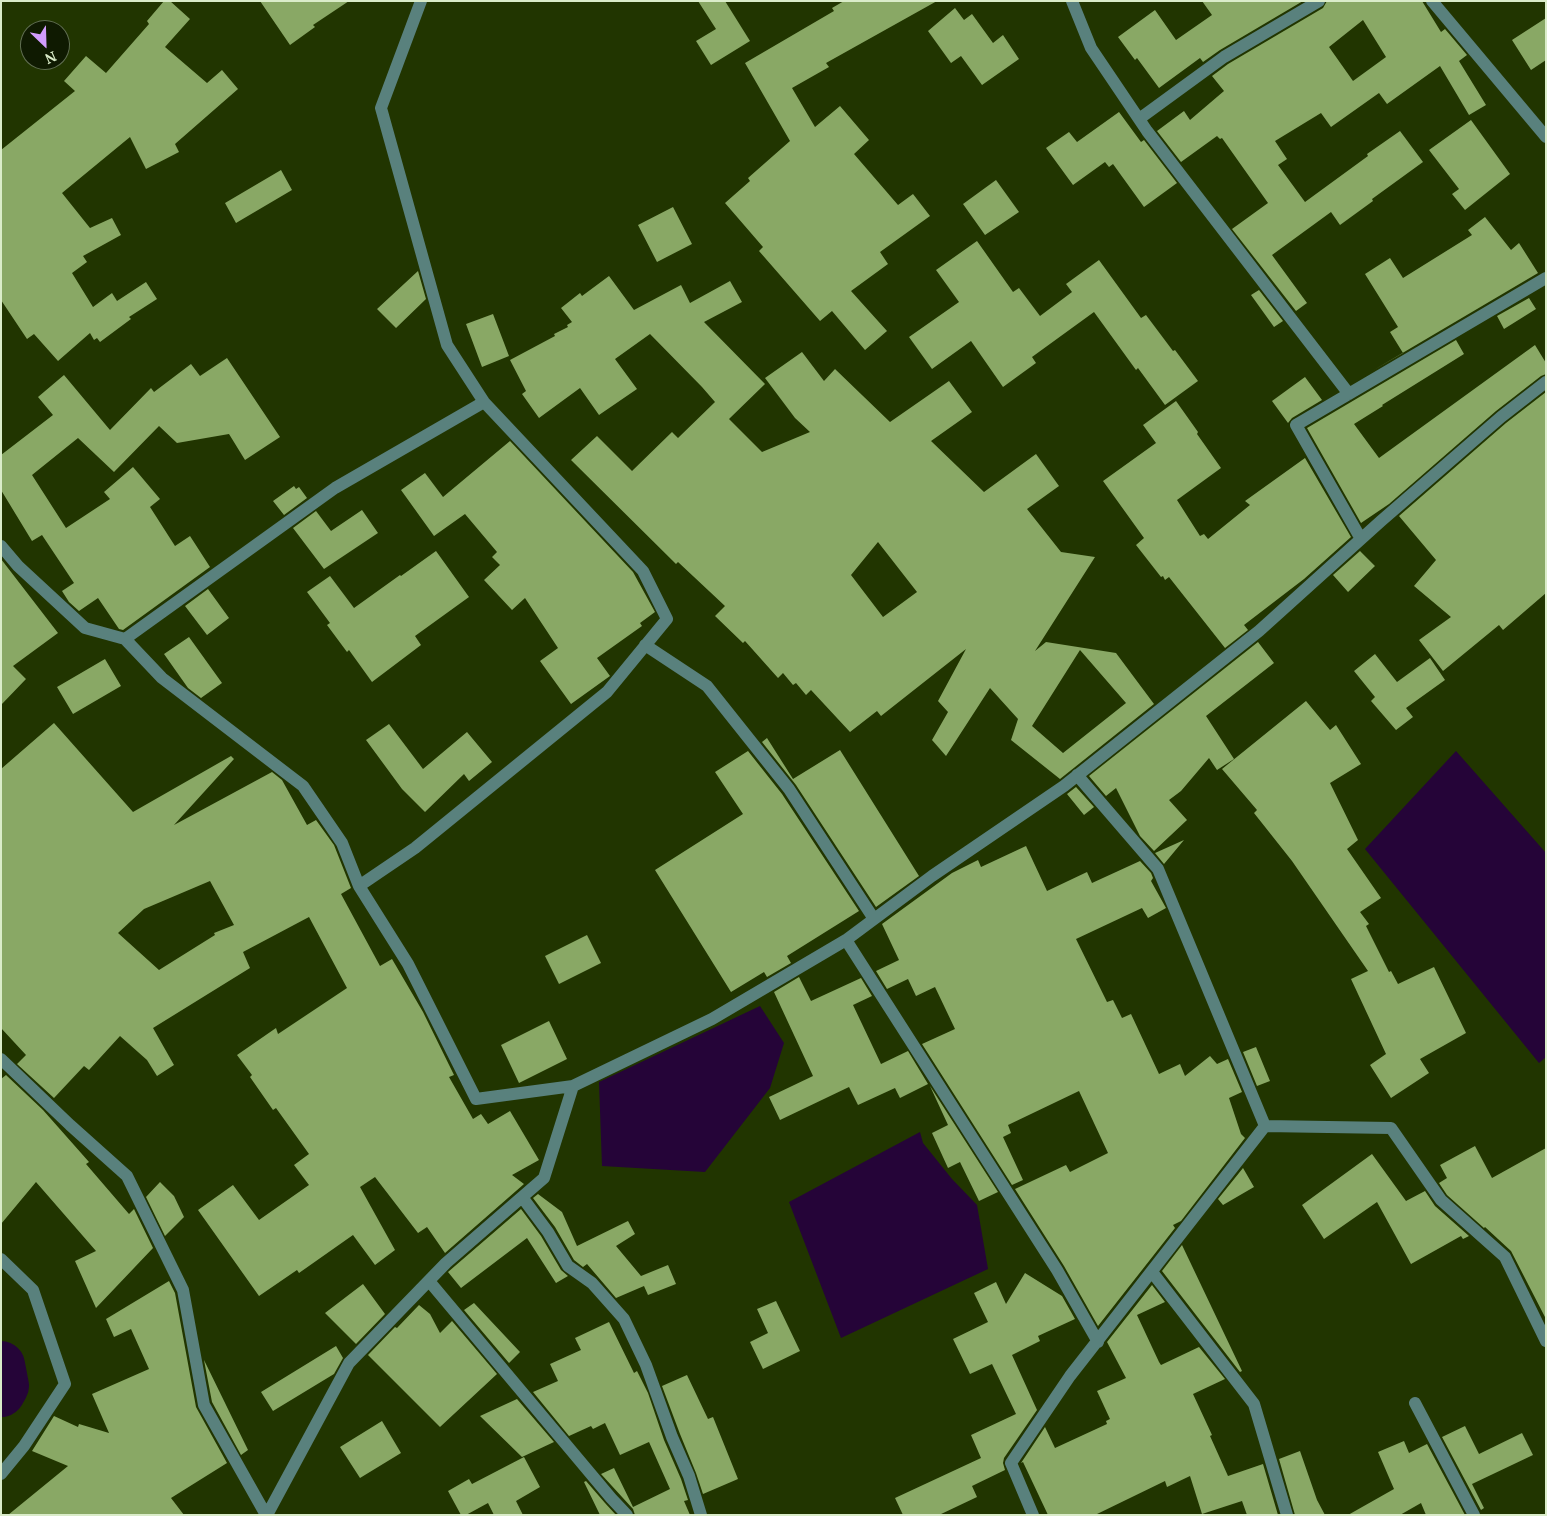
<!DOCTYPE html>
<style>
body{margin:0}
#map{position:relative;width:1547px;height:1516px;overflow:hidden;background:#213500;font-family:"PT Serif",serif}
canvas{display:block}
.frame{position:absolute;inset:0;border:2px solid #daecc9;pointer-events:none}
.north{position:absolute;left:20px;top:20px;width:50px;height:50px;box-sizing:border-box;background:#0f1a01;border:1px solid #606e51;border-radius:50%;rotate:156deg;font-size:14px;font-weight:700;line-height:20px;text-align:center;color:#daecc9}
.north::after{content:'';display:block;margin:auto;width:18px;height:22px;background:#d29cfd;clip-path:polygon(50% 0,100% 100%,50% 72%,0 100%)}
</style>
<div id="map">
<canvas width="1547" height="1516"></canvas>
<div class="frame"></div>
<div class="north">N</div>
</div>
<script>
const ctx = document.querySelector('canvas').getContext('2d');
ctx.lineJoin = 'round';
function fillPath(path, color) { ctx.fillStyle = color; ctx.fill(path, 'evenodd'); }
const toPath = rows => new Path2D(rows.map(r => 'M' + r).join(''));
function stroke(path, color, width, dash) { ctx.strokeStyle = color; ctx.lineWidth = width; ctx.lineCap = dash ? 'butt' : 'round'; ctx.setLineDash(dash || []); ctx.stroke(path); }
fillPath(toPath([
 [1456,751,1546,853,1546,1057,1539,1063,1365,849],
 [760,1006,784,1043,770,1088,705,1172,602,1166,599,1082],
 [920,1132,923,1143,952,1179,977,1205,988,1269,841,1338,789,1202]
]), '#250438');
stroke(toPath([
 [1,1365,5,1386,1,1393]
]), '#250438', 48);
fillPath(toPath([
 [164,1,170,1,190,19,165,47,207,83,222,70,238,89,175,144,179,152,146,169,130,137,62,193,90,228,112,218,121,235,83,256,87,262,72,273,93,307,112,293,117,301,146,282,157,299,129,317,131,319,100,342,97,338,94,340,90,333,58,361,34,334,27,339,1,300,1,150,75,91,64,81,86,56,106,73,149,24,147,21],
 [260,1,349,1,313,25,315,27,290,45],
 [698,1,725,1,750,41,711,65,696,41,716,29],
 [844,1,937,1,826,63,829,67,792,88,815,127,840,106,869,140,854,154,898,205,913,194,930,216,880,252,888,264,851,291,887,331,865,350,832,311,820,321,759,251,763,247,725,203,750,181,748,178,790,141,745,63,834,11,832,8],
 [1202,1,1303,1,1220,50,1203,62,1200,58,1159,88,1137,58,1135,60,1118,37,1155,10,1176,40,1212,15],
 [1327,1,1422,1,1441,32,1445,29,1467,55,1459,61,1486,105,1469,115,1440,66,1387,104,1379,93,1331,127,1321,113,1275,141,1287,159,1278,165,1305,202,1368,156,1367,154,1400,131,1423,162,1372,199,1373,201,1340,225,1331,212,1272,255,1307,303,1296,311,1232,229,1268,203,1222,138,1220,139,1217,136,1181,162,1157,131,1184,111,1190,120,1224,91,1212,76,1228,64,1323,8],
 [1363,20,1386,57,1353,81,1329,47],
 [955,8,964,20,972,14,993,43,1003,35,1019,59,982,85,961,56,951,63,928,31],
 [1546,18,1546,60,1531,70,1512,40],
 [1119,112,1141,142,1144,140,1177,183,1144,207,1113,164,1109,167,1105,162,1073,185,1046,148,1069,132,1077,142],
 [1471,120,1510,174,1465,210,1452,194,1459,189,1429,150],
 [281,170,292,190,236,223,225,203],
 [996,180,1019,212,985,235,963,204],
 [673,207,692,244,657,262,638,225],
 [1485,217,1511,250,1519,243,1538,273,1372,371,1403,353,1390,332,1398,327,1365,274,1390,258,1403,278,1472,235,1468,230],
 [977,241,1013,292,1019,288,1040,316,1072,292,1066,284,1099,260,1141,318,1146,315,1173,351,1175,350,1198,381,1165,405,1138,368,1136,370,1094,312,1032,357,1036,363,1003,387,971,341,932,369,909,337,959,302,936,270],
 [418,271,426,299,396,328,377,309],
 [609,276,634,310,681,285,690,303,730,281,742,302,704,322,765,384,729,419,762,452,810,432,795,418,765,378,802,352,824,381,835,369,890,422,949,381,972,412,931,441,984,492,1036,454,1059,486,1027,509,1061,552,1095,557,1035,651,1046,642,1116,653,1154,704,1060,779,1011,740,1018,719,990,688,946,756,932,740,948,712,938,701,966,649,881,716,877,711,850,732,811,690,806,695,796,683,793,685,783,673,778,678,745,641,743,643,715,616,725,606,678,562,676,564,571,460,597,436,632,471,672,432,678,438,715,402,702,387,650,334,615,359,637,389,599,415,580,388,539,418,522,394,526,391,510,360,555,336,554,334,568,327,567,325,572,322,561,308,580,293,582,296],
 [878,542,917,592,883,617,851,575],
 [1080,650,1126,703,1063,753,1032,726],
 [1259,290,1283,321,1274,327,1251,295],
 [1529,298,1536,309,1504,329,1497,316],
 [493,314,509,356,482,367,466,324],
 [1456,340,1464,354,1382,405,1383,406,1354,424,1379,458,1535,345,1546,363,1546,374,1541,376,1496,411,1389,504,1361,523,1307,428],
 [227,358,280,437,245,460,229,434,177,443,159,426,114,472,78,438,32,475,66,528,110,499,104,492,133,467,160,499,150,507,175,546,190,536,210,567,123,630,119,629,98,598,79,611,69,602,62,591,74,583,42,535,32,541,1,490,1,455,53,415,38,397,64,375,110,430,151,388,154,392,191,364,200,376],
 [1305,377,1322,400,1292,418,1288,423,1272,401],
 [1546,392,1546,593,1503,630,1499,625,1443,671,1419,640,1451,617,1414,586,1436,560,1399,516,1506,423],
 [1176,401,1198,432,1197,434,1221,468,1177,500,1200,536,1204,534,1208,539,1250,505,1245,501,1305,458,1351,537,1304,579,1244,625,1248,630,1225,648,1169,577,1165,580,1163,576,1161,577,1136,545,1144,538,1103,481,1156,443,1143,425],
 [510,441,633,572,655,612,640,623,642,626,597,658,610,676,571,704,540,661,558,648,525,598,512,610,484,580,500,565,492,557,497,552,465,514,434,536,401,490,425,473,443,497],
 [294,486,296,489,299,487,307,498,284,515,273,501],
 [362,510,378,533,324,569,293,528,316,511,331,531],
 [436,551,469,597,415,636,421,645,372,682,349,650,347,652,327,625,330,623,307,592,330,576,354,608,400,575,401,576],
 [1360,551,1375,566,1348,592,1333,575],
 [1,559,58,633,13,666,26,679,1,705],
 [208,589,229,618,207,635,185,606],
 [189,637,222,683,201,698,188,688,164,654],
 [1258,642,1274,663,1206,716,1234,759,1217,770,1209,758,1181,791,1169,800,1187,820,1154,851,1140,836,1116,788,1106,796,1089,776],
 [1375,654,1397,682,1430,658,1445,680,1406,708,1413,717,1396,730,1371,701,1375,697,1354,671],
 [105,659,121,686,73,714,57,687],
 [1306,701,1330,730,1336,725,1361,764,1330,783,1358,840,1347,849,1381,898,1360,912,1369,924,1366,926,1389,972,1391,971,1398,984,1434,967,1466,1033,1420,1059,1429,1073,1391,1098,1370,1065,1386,1054,1351,979,1368,971,1292,861,1254,813,1257,810,1222,769],
 [54,723,133,812,231,756,234,759,174,825,272,772,282,780,307,825,316,820,334,845,351,888,341,894,380,966,392,959,423,1012,454,1075,449,1077,473,1119,481,1114,488,1124,510,1111,539,1160,512,1175,524,1184,445,1253,427,1227,418,1233,375,1177,360,1187,395,1250,375,1265,353,1235,299,1273,297,1270,259,1296,198,1210,233,1185,259,1220,309,1185,294,1165,309,1154,276,1108,273,1110,250,1077,252,1075,237,1055,276,1028,278,1034,347,988,309,917,243,952,250,968,153,1028,174,1065,157,1076,147,1060,120,1036,89,1070,84,1066,54,1098,17,1064,26,1055,1,1028,1,769],
 [210,881,234,925,214,933,215,935,159,970,118,933,144,909],
 [389,724,423,769,467,732,492,762,469,781,464,774,425,812,402,789,366,740],
 [767,738,793,779,840,750,919,876,876,907,796,785,762,742],
 [748,751,782,794,859,911,787,956,791,963,767,977,764,972,731,992,655,870,743,814,715,772],
 [1076,787,1094,807,1084,815,1067,794],
 [1184,840,1164,864,1155,853],
 [1026,846,1047,891,1087,872,1092,883,1140,861,1151,873,1153,878,1151,881,1166,908,1148,918,1142,908,1076,939,1107,1002,1113,1000,1122,1018,1131,1014,1159,1074,1180,1064,1185,1076,1210,1056,1217,1064,1228,1059,1242,1092,1229,1098,1241,1134,1245,1138,1181,1221,1173,1225,1175,1228,1098,1326,1064,1266,1015,1189,1066,1165,1070,1172,1108,1153,1079,1091,1008,1125,1011,1133,1003,1137,1023,1180,1012,1185,922,1044,955,1029,935,987,916,996,908,979,887,989,876,971,899,960,882,924,952,873,978,860,981,867],
 [587,935,601,963,559,984,545,956],
 [799,977,811,1001,861,978,872,996,853,1005,881,1064,908,1051,928,1084,900,1098,895,1088,858,1105,849,1087,780,1120,769,1097,813,1076,774,992],
 [549,1021,567,1059,519,1083,501,1045],
 [1256,1047,1270,1081,1257,1086,1243,1052],
 [6,1075,43,1110,89,1162,86,1164,129,1214,134,1209,153,1248,96,1308,75,1261,96,1251,36,1182,1,1224,1,1079],
 [930,1086,998,1192,979,1201,960,1162,948,1168,932,1133,948,1125],
 [1475,1146,1492,1178,1546,1148,1546,1319,1511,1251,1485,1227,1484,1228,1447,1195,1439,1183,1447,1178,1440,1165],
 [1372,1154,1406,1201,1425,1191,1435,1206,1469,1236,1463,1239,1461,1236,1411,1264,1377,1202,1324,1239,1302,1205],
 [1243,1168,1254,1187,1223,1205,1218,1199],
 [160,1182,174,1196,184,1217,165,1236,146,1197],
 [538,1194,562,1212,577,1246,628,1221,635,1234,616,1246,641,1276,668,1265,676,1284,648,1295,644,1286,616,1298,587,1264,583,1267,574,1260,555,1227,533,1198],
 [521,1209,541,1236,561,1270,568,1276,556,1283,527,1238,461,1288,448,1272],
 [1182,1245,1242,1371,1240,1372,1162,1271],
 [1025,1273,1062,1296,1075,1319,1038,1336,1040,1341,1012,1355,1037,1410,1004,1458,1003,1463,1005,1470,972,1486,977,1497,939,1515,903,1515,895,1498,981,1458,971,1435,1016,1414,992,1364,970,1374,953,1339,988,1322,974,1293,996,1282,1006,1304],
 [169,1281,175,1293,196,1407,227,1463,171,1498,184,1515,8,1515,68,1466,32,1451,54,1416,78,1427,79,1424,109,1433,92,1394,149,1369,131,1329,114,1337,106,1319],
 [363,1284,385,1314,356,1344,325,1313],
 [1152,1285,1165,1302,1137,1315,1159,1362,1161,1365,1199,1347,1225,1379,1193,1394,1212,1435,1210,1436,1228,1476,1263,1464,1278,1515,1247,1515,1242,1501,1202,1514,1190,1476,1167,1487,1165,1481,1095,1515,1048,1515,1023,1462,1021,1463,1045,1427,1055,1448,1107,1424,1106,1421,1110,1419,1097,1391,1126,1378,1107,1342],
 [776,1301,800,1351,763,1369,750,1342,768,1333,757,1309],
 [474,1303,520,1352,509,1363,464,1310],
 [419,1305,430,1314,440,1333,452,1321,497,1374,440,1427,368,1355,395,1327,397,1328],
 [609,1322,634,1373,637,1371,648,1393,664,1440,681,1479,688,1500,684,1501,690,1515,635,1515,633,1509,601,1474,614,1468,633,1507,670,1489,649,1442,620,1455,605,1423,593,1429,591,1426,569,1436,533,1392,558,1381,550,1364,581,1350,575,1338],
 [336,1346,343,1358,334,1374,273,1411,261,1392],
 [204,1360,248,1450,241,1455,212,1402],
 [687,1375,708,1419,713,1417,738,1479,703,1494,696,1473,680,1434,662,1386],
 [517,1399,554,1442,522,1457,480,1416],
 [382,1421,401,1453,360,1478,340,1447],
 [1465,1426,1479,1454,1522,1433,1533,1455,1472,1484,1484,1508,1481,1510,1442,1437],
 [1404,1441,1409,1453,1427,1444,1465,1515,1426,1515,1421,1503,1400,1515,1348,1515,1394,1489,1378,1452],
 [1300,1451,1317,1500,1325,1515,1295,1515,1279,1459],
 [524,1457,540,1487,516,1501,523,1515,494,1515,488,1503,466,1515,461,1515,448,1491,469,1479,472,1484],
 [586,1481,605,1503,616,1515,600,1515,584,1482]
]), '#89a865');
stroke(toPath([
 [421,1,381,108,447,345,484,402,643,571,667,619,607,692,415,848,359,886,408,964,476,1099,573,1086],
 [1072,1,1091,48,1147,131,1349,394],
 [1432,1,1546,137],
 [1139,119,1224,57,1319,1],
 [1361,539,1296,425,1546,278],
 [1,546,18,566,85,628,125,639,162,678,303,786,342,843,359,886],
 [125,639,335,488,484,402],
 [645,645,707,686,789,789,874,919],
 [846,940,1057,1270,1098,1342],
 [1,1059,70,1125,127,1176,183,1290,204,1405,266,1515],
 [1265,1126,1391,1128,1441,1200,1505,1257,1546,1341],
 [522,1197,548,1232,568,1266,592,1283,624,1319,646,1365,672,1437,689,1476,701,1515],
 [1,1259,33,1290,65,1384,24,1446,1,1474],
 [1152,1272,1254,1404,1287,1515],
 [429,1281,611,1498,627,1515],
 [1415,1403,1474,1515],
 [267,1515,349,1363,446,1263,544,1178,573,1086,712,1019,846,940,932,876,1064,786,1259,631,1381,521,1501,417,1546,382],
 [1033,1515,1011,1463,1070,1376,1265,1126,1158,869,1077,775]
]), '#59817d', 12);
</script>
